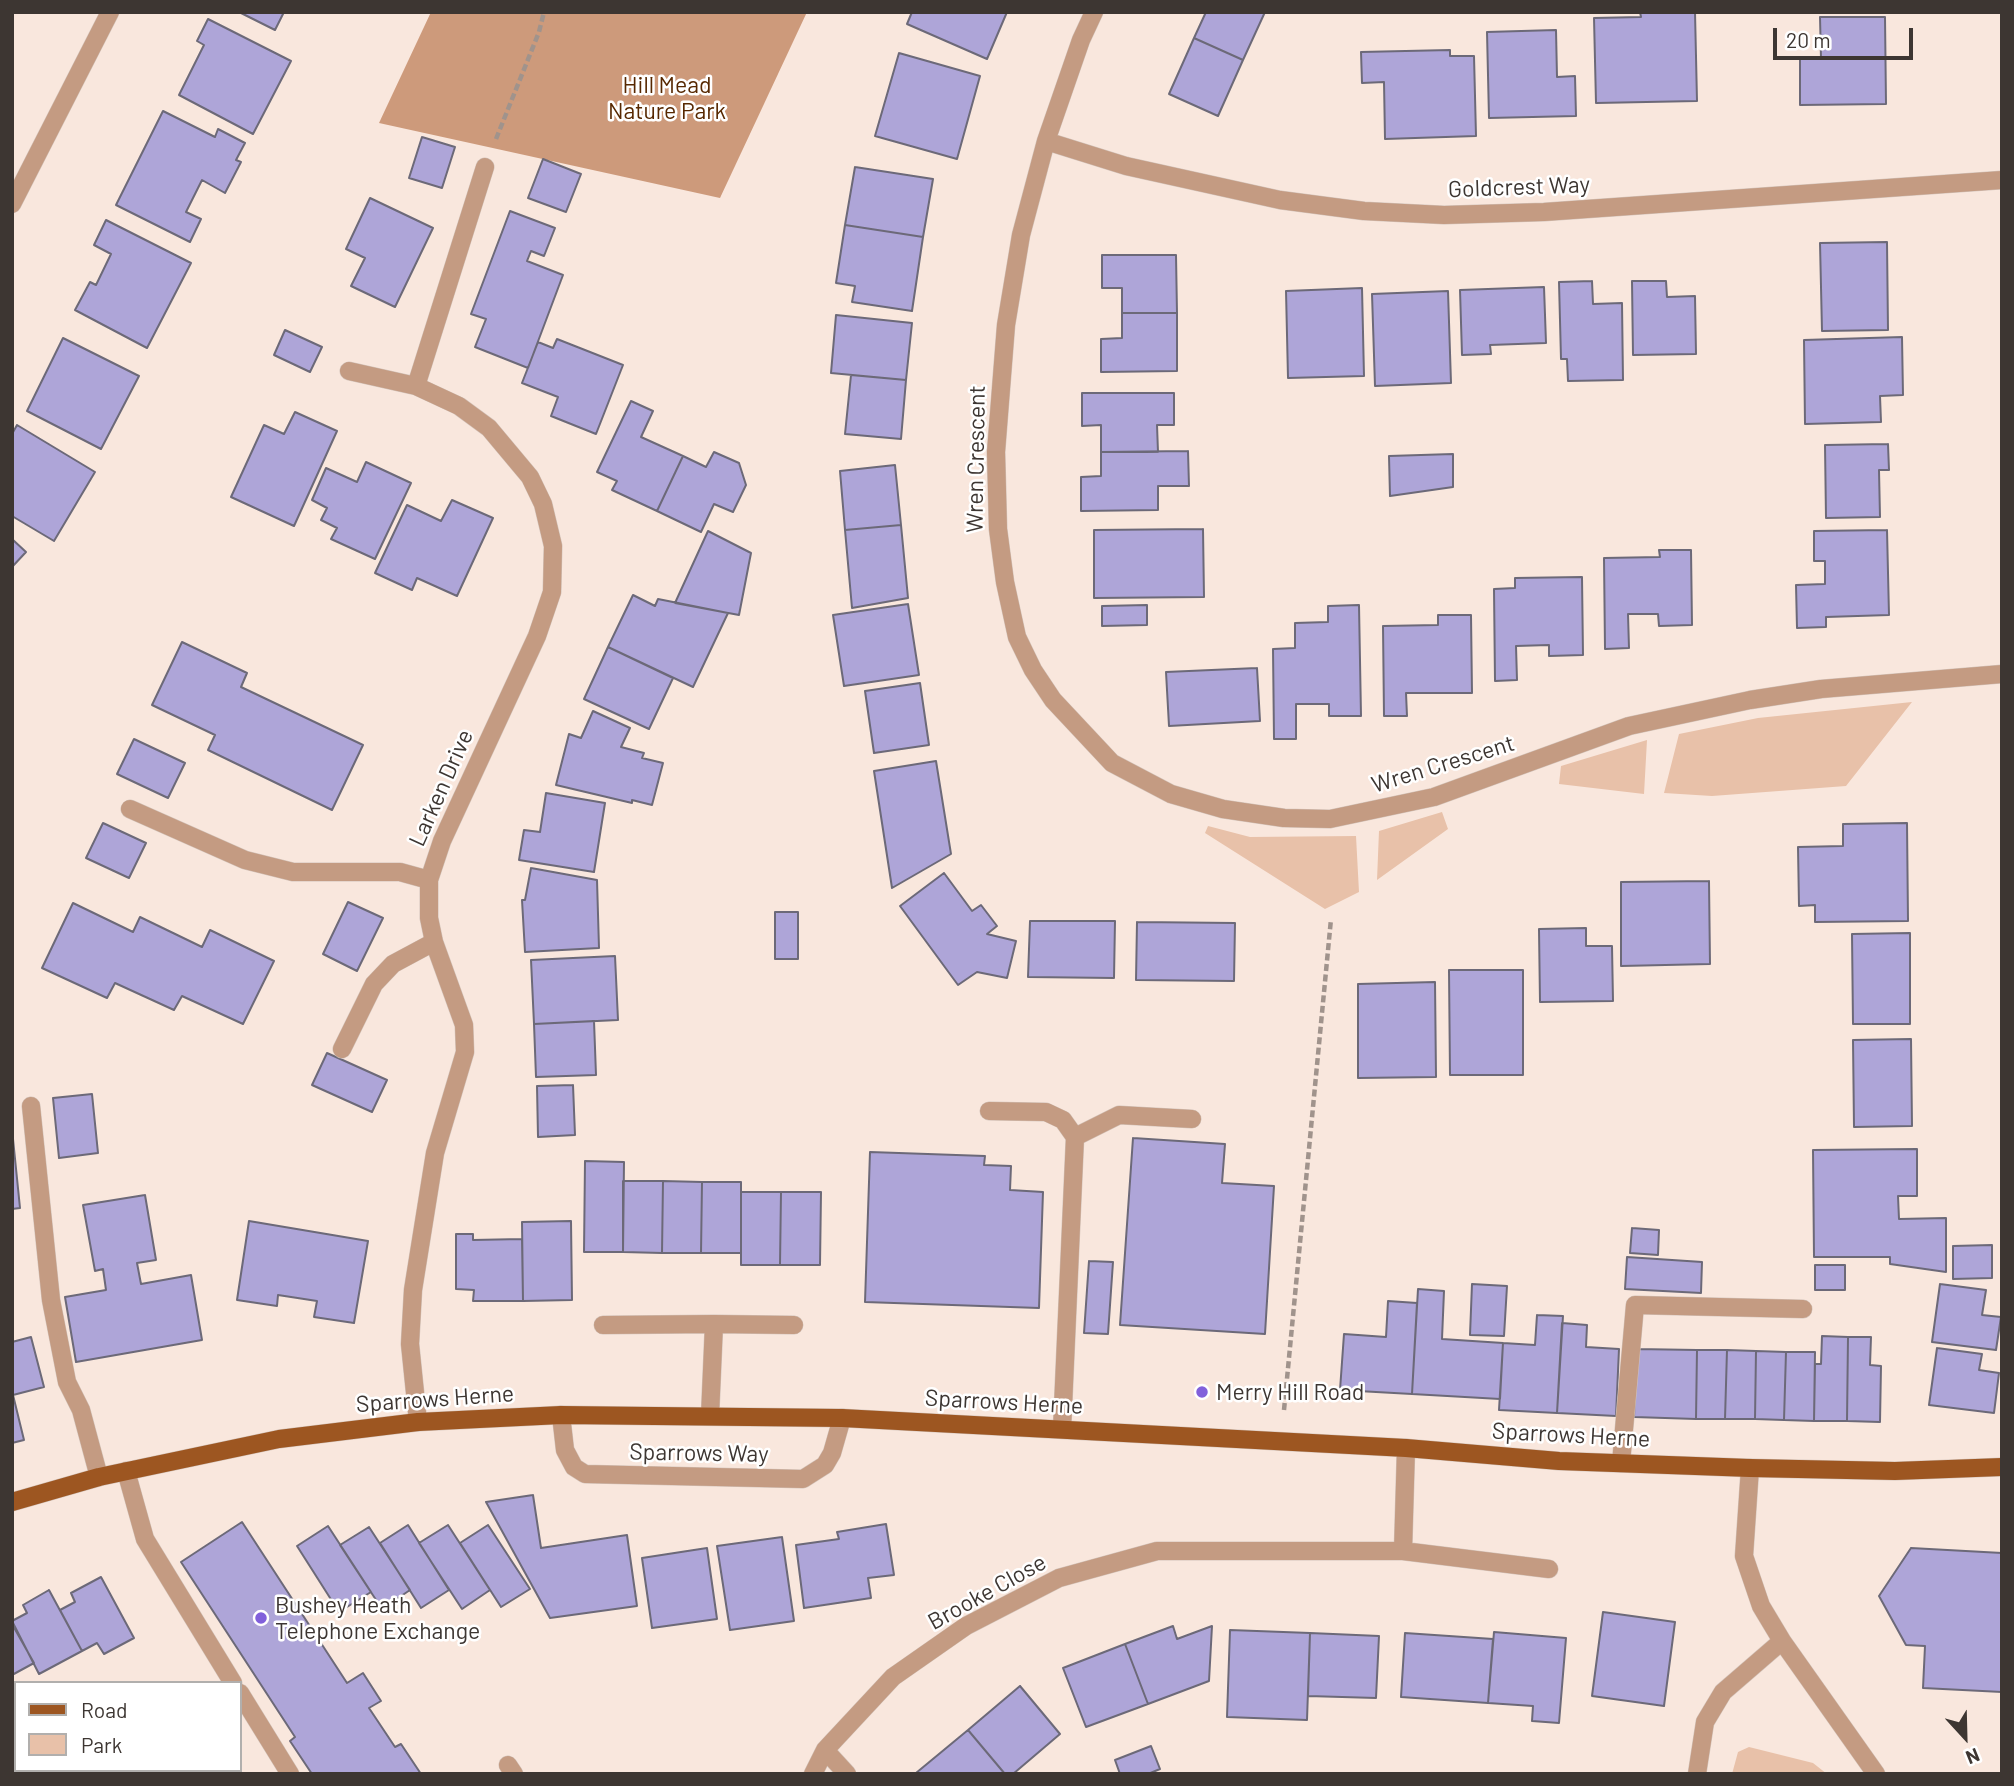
<!DOCTYPE html>
<style>
body{margin:0}
#map{position:relative;width:2014px;height:1786px;overflow:hidden;background:#f9e7dd;font-family:Barlow,sans-serif}
canvas{display:block}
.frame{position:absolute;inset:0;border:14px solid #3d3632;pointer-events:none}
.legend{position:absolute;left:14px;top:1681px;width:228px;height:91px;box-sizing:border-box;background:#fff;border:2px solid #b1afad;margin:0;padding:9px 12px;list-style:none;font-size:21px;color:#3d3632}
.legend li{display:flex;align-items:center;gap:14px;height:35px}
.legend b{width:35px;border:2px solid #b1afad}
.north{position:absolute;left:1930px;top:1702px;width:70px;height:70px;-webkit-text-stroke:5px #fff;paint-order:stroke;rotate:158deg;font-size:19px;font-weight:700;line-height:28px;text-align:center;color:#3d3632}
.north::after{content:'';display:block;margin:auto;width:24px;height:32px;background:#3d3632;clip-path:polygon(50% 0,100% 100%,50% 72%,0 100%)}
.scale{position:absolute;left:1773px;top:28px;width:140px;height:32px;box-sizing:border-box;border:4px solid #3d3632;border-top:0;padding-left:9px;font-size:21px;line-height:24px;white-space:nowrap;color:#3d3632;-webkit-text-stroke:5px #fff;paint-order:stroke}
</style>
<div id="map">
<canvas width="2014" height="1786"></canvas>
<div class="frame"></div>
<ul class="legend">
<li><b style="height:9px;background:#9d5621"></b>Road</li>
<li><b style="height:19px;background:#e8c1a9"></b>Park</li>
</ul>
<div class="north">N</div>
<div class="scale">20 m</div>
</div>
<script>
const ctx = document.querySelector('canvas').getContext('2d');
ctx.lineJoin = 'round';
function fillPath(path, color) { ctx.fillStyle = color; ctx.fill(path, 'evenodd'); }
const toPath = rows => new Path2D(rows.map(r => 'M' + r).join(''));
function stroke(path, color, width, dash) { ctx.strokeStyle = color; ctx.lineWidth = width; ctx.lineCap = dash ? 'butt' : 'round'; ctx.setLineDash(dash || []); ctx.stroke(path); }
function write(font, color, halo, rows, align = 'center') {
  ctx.font = font + ' Barlow,sans-serif'; ctx.lineWidth = 5; ctx.setLineDash([]); ctx.textBaseline = 'middle'; ctx.strokeStyle = halo; ctx.fillStyle = color; for (const [text, x, y, turn = 0] of rows) {
    ctx.save(); ctx.translate(x, y); ctx.rotate((+turn || 0) * Math.PI / 180); ctx.textAlign = isNaN(turn) ? turn : align; if (halo) ctx.strokeText(text, 0, 0); ctx.fillText(text, 0, 0); ctx.restore();
  }
}
fillPath(toPath([
 [1912,702,1846,786,1712,796,1664,793,1679,734,1758,718],
 [1647,740,1644,794,1559,784,1561,766],
 [1442,812,1448,829,1377,880,1379,831],
 [1208,826,1250,837,1356,836,1359,892,1325,909,1205,833],
 [1749,1747,1813,1763,1827,1774,1732,1774,1738,1752]
]), '#e8c1a9');
fillPath(toPath([
 [431,12,807,12,720,198,379,123]
]), '#cd9a7b');
const building = toPath([
 [239,12,284,12,275,30,239,12],
 [912,12,1007,12,987,59,907,24,912,12],
 [1206,12,1265,12,1243,60,1194,38,1206,12],
 [1640,12,1695,12,1697,101,1596,103,1594,18,1641,17,1640,12],
 [1820,17,1885,17,1886,104,1800,105,1800,59,1821,59,1820,17],
 [208,19,291,61,253,134,179,95,204,45,197,41,208,19],
 [1556,30,1557,77,1575,76,1576,116,1489,118,1487,32,1556,30],
 [1194,38,1243,60,1218,116,1169,94,1194,38],
 [1450,50,1450,56,1474,56,1476,136,1385,139,1384,82,1362,83,1361,52,1450,50],
 [899,53,980,76,957,159,875,136,899,53],
 [163,111,215,137,218,129,245,143,236,160,241,162,225,193,202,180,186,212,201,219,190,242,116,205,163,111],
 [422,137,455,147,442,188,409,178,422,137],
 [543,159,581,174,566,212,528,198,543,159],
 [855,167,933,179,923,237,845,225,855,167],
 [370,198,433,228,395,307,351,286,365,258,346,249,370,198],
 [510,211,555,228,544,256,531,251,527,261,563,275,528,368,475,347,486,319,471,314,510,211],
 [106,220,191,263,147,348,75,310,90,282,96,285,111,254,94,245,106,220],
 [845,225,923,237,912,311,852,302,855,286,836,283,845,225],
 [1887,242,1888,330,1822,331,1820,243,1887,242],
 [1102,255,1176,255,1177,313,1122,313,1122,288,1102,288,1102,255],
 [1592,281,1593,304,1622,303,1623,380,1568,381,1567,359,1561,359,1559,282,1592,281],
 [1632,281,1666,281,1667,297,1695,296,1696,354,1633,355,1632,281],
 [1544,287,1546,343,1490,345,1491,354,1462,355,1460,290,1544,287],
 [1362,288,1364,376,1288,378,1286,291,1362,288],
 [1448,291,1451,383,1375,386,1372,294,1448,291],
 [1122,313,1177,313,1177,371,1101,372,1101,339,1122,338,1122,313],
 [836,315,912,323,906,380,831,373,836,315],
 [285,330,322,347,310,372,274,355,285,330],
 [1902,337,1903,395,1880,396,1881,422,1805,424,1804,340,1902,337],
 [63,338,139,376,101,449,27,411,63,338],
 [557,339,623,365,596,434,551,416,558,397,522,383,538,342,553,348,557,339],
 [851,375,906,380,901,439,845,434,851,375],
 [1082,393,1174,393,1174,425,1157,425,1158,452,1101,452,1101,425,1082,426,1082,393],
 [631,401,653,411,641,437,683,456,657,511,612,490,617,481,597,472,631,401],
 [295,412,337,431,294,526,231,497,264,425,284,434,295,412],
 [17,425,95,472,54,541,12,516,12,434,17,425],
 [1888,444,1889,470,1879,470,1880,517,1826,518,1825,445,1888,444],
 [1188,451,1189,486,1158,486,1158,510,1081,511,1081,477,1101,476,1101,452,1188,451],
 [714,452,739,463,746,485,733,512,714,504,701,532,657,511,683,456,706,467,714,452],
 [1453,454,1453,487,1390,496,1389,456,1453,454],
 [366,462,411,483,375,559,331,539,337,528,321,520,327,508,312,500,326,468,357,482,366,462],
 [895,465,901,525,845,530,840,471,895,465],
 [452,500,493,518,457,596,417,578,412,590,375,573,407,505,441,521,452,500],
 [901,525,908,598,852,608,845,530,901,525],
 [1203,529,1204,597,1094,598,1094,530,1203,529],
 [1887,530,1889,615,1826,617,1826,627,1797,628,1796,585,1825,584,1825,561,1814,561,1814,531,1887,530],
 [708,531,751,553,739,615,675,603,708,531],
 [12,539,26,552,12,567,12,539],
 [1659,550,1691,550,1692,625,1659,626,1658,614,1628,614,1629,648,1605,649,1604,558,1660,557,1659,550],
 [1582,577,1583,655,1549,656,1549,645,1516,646,1517,680,1495,681,1494,589,1515,588,1515,578,1582,577],
 [633,595,655,606,658,599,728,613,693,687,608,647,633,595],
 [908,604,919,675,844,686,833,615,908,604],
 [1147,605,1147,625,1102,626,1102,606,1147,605],
 [1359,605,1361,716,1329,716,1329,704,1296,704,1296,739,1274,739,1273,649,1295,648,1295,623,1328,622,1328,606,1359,605],
 [1438,615,1471,615,1472,693,1406,693,1407,716,1384,716,1383,626,1438,625,1438,615],
 [182,642,247,673,241,687,363,745,332,810,208,750,215,735,152,705,182,642],
 [608,647,673,678,649,729,584,699,608,647],
 [1257,668,1260,721,1169,726,1166,672,1257,668],
 [920,683,929,745,874,753,865,691,920,683],
 [593,711,630,728,621,747,644,753,642,758,663,763,652,805,632,800,632,803,556,785,569,734,581,738,593,711],
 [134,739,185,763,168,798,117,774,134,739],
 [936,761,951,854,892,888,874,771,936,761],
 [546,793,605,803,594,872,519,860,524,830,540,832,546,793],
 [103,823,146,843,129,878,86,858,103,823],
 [1907,823,1908,921,1815,922,1815,905,1799,906,1798,847,1843,846,1843,824,1907,823],
 [531,868,597,880,599,948,525,952,522,900,525,900,531,868],
 [944,873,972,911,981,905,997,926,987,934,1016,941,1007,978,977,972,958,985,900,906,944,873],
 [1709,881,1710,964,1621,966,1621,882,1709,881],
 [348,902,383,918,357,971,323,954,348,902],
 [73,903,133,932,140,917,202,947,210,930,274,961,243,1024,182,996,174,1010,115,983,107,998,42,968,73,903],
 [775,912,798,912,798,959,775,959,775,912],
 [1030,921,1115,921,1114,978,1028,977,1030,921],
 [1137,922,1235,923,1234,981,1136,980,1137,922],
 [1586,928,1586,946,1612,946,1613,1001,1540,1002,1539,929,1586,928],
 [1910,933,1910,1024,1853,1024,1852,934,1910,933],
 [615,956,618,1020,534,1024,531,960,615,956],
 [1449,970,1523,970,1523,1075,1450,1075,1449,970],
 [1435,982,1436,1077,1358,1078,1358,984,1435,982],
 [594,1021,596,1075,536,1077,534,1024,594,1021],
 [1911,1039,1912,1126,1854,1127,1853,1040,1911,1039],
 [327,1053,387,1080,372,1112,312,1085,327,1053],
 [573,1085,575,1135,538,1137,537,1086,573,1085],
 [92,1094,98,1153,59,1158,53,1098,92,1094],
 [12,1129,20,1208,12,1209,12,1129],
 [1133,1138,1225,1144,1222,1183,1274,1186,1265,1334,1120,1325,1133,1138],
 [1917,1149,1917,1196,1898,1196,1899,1219,1946,1218,1946,1272,1890,1264,1890,1257,1814,1257,1813,1150,1917,1149],
 [870,1152,985,1156,984,1165,1011,1166,1010,1190,1043,1192,1039,1308,865,1302,870,1152],
 [585,1161,624,1162,623,1252,584,1252,585,1161],
 [623,1181,663,1181,662,1253,623,1252,623,1181],
 [663,1181,702,1182,701,1253,662,1253,663,1181],
 [702,1182,741,1182,741,1253,701,1253,702,1182],
 [741,1192,781,1192,780,1265,741,1265,741,1192],
 [781,1192,821,1192,820,1265,780,1265,781,1192],
 [145,1195,156,1260,137,1263,141,1284,191,1275,202,1340,76,1362,65,1297,106,1290,103,1269,95,1271,83,1205,145,1195],
 [249,1221,368,1241,354,1323,314,1317,317,1301,278,1295,277,1306,237,1300,249,1221],
 [571,1221,572,1300,523,1301,522,1222,571,1221],
 [1632,1228,1659,1230,1658,1255,1630,1253,1632,1228],
 [456,1234,473,1234,473,1240,522,1239,523,1301,473,1301,474,1290,456,1289,456,1234],
 [1992,1245,1992,1278,1953,1279,1953,1246,1992,1245],
 [1627,1257,1702,1262,1701,1293,1625,1289,1627,1257],
 [1089,1261,1113,1262,1108,1334,1084,1333,1089,1261],
 [1815,1265,1845,1265,1845,1290,1815,1290,1815,1265],
 [1472,1284,1507,1286,1504,1336,1470,1335,1472,1284],
 [1940,1284,1986,1290,1982,1315,2001,1317,1996,1350,1932,1342,1940,1284],
 [1418,1289,1444,1291,1442,1339,1503,1343,1500,1399,1412,1394,1418,1289],
 [1388,1301,1417,1303,1412,1394,1340,1390,1344,1334,1386,1337,1388,1301],
 [1537,1315,1563,1316,1557,1413,1499,1410,1503,1343,1535,1345,1537,1315],
 [1562,1323,1587,1325,1586,1347,1619,1349,1616,1416,1557,1413,1562,1323],
 [1822,1336,1848,1337,1847,1421,1814,1421,1815,1364,1821,1364,1822,1336],
 [31,1337,44,1387,13,1395,24,1440,12,1443,12,1342,31,1337],
 [1848,1337,1871,1337,1870,1365,1881,1366,1880,1422,1847,1421,1848,1337],
 [1937,1348,1982,1354,1979,1370,1999,1373,1994,1413,1929,1405,1937,1348],
 [1636,1349,1697,1350,1696,1419,1634,1417,1636,1349],
 [1697,1350,1727,1350,1725,1419,1696,1419,1697,1350],
 [1727,1350,1756,1351,1755,1419,1725,1419,1727,1350],
 [1756,1351,1786,1352,1784,1420,1755,1419,1756,1351],
 [1786,1352,1815,1352,1814,1421,1784,1420,1786,1352],
 [533,1495,541,1548,627,1535,637,1606,550,1618,486,1502,533,1495],
 [242,1522,347,1683,363,1673,381,1701,369,1708,395,1747,401,1744,421,1774,312,1774,290,1741,295,1737,181,1562,242,1522],
 [886,1524,894,1575,868,1578,871,1598,804,1608,796,1545,839,1539,837,1532,886,1524],
 [408,1525,449,1590,421,1608,380,1543,408,1525],
 [448,1525,490,1590,462,1609,419,1543,448,1525],
 [488,1525,530,1589,501,1607,460,1543,488,1525],
 [328,1526,371,1592,339,1612,297,1546,328,1526],
 [369,1527,410,1590,382,1609,340,1545,369,1527],
 [782,1537,794,1621,730,1630,717,1546,782,1537],
 [707,1548,717,1619,652,1628,642,1558,707,1548],
 [1911,1548,2002,1553,2002,1692,1923,1688,1925,1646,1906,1645,1879,1596,1911,1548],
 [101,1577,134,1638,104,1654,97,1643,82,1651,60,1610,75,1602,71,1593,101,1577],
 [49,1590,82,1651,39,1674,12,1621,27,1613,23,1605,49,1590],
 [1603,1612,1675,1622,1664,1706,1592,1696,1603,1612],
 [12,1624,34,1663,12,1675,12,1624],
 [1173,1626,1177,1639,1212,1626,1209,1681,1148,1704,1125,1644,1173,1626],
 [1230,1630,1310,1633,1307,1720,1227,1717,1230,1630],
 [1494,1632,1566,1638,1559,1723,1532,1721,1533,1706,1488,1703,1494,1632],
 [1310,1633,1379,1636,1376,1698,1308,1696,1310,1633],
 [1405,1633,1493,1639,1488,1703,1401,1697,1405,1633],
 [1125,1644,1148,1704,1086,1727,1063,1668,1125,1644],
 [1020,1686,1060,1734,1013,1774,1005,1774,968,1730,1020,1686],
 [968,1730,1005,1774,916,1774,916,1773,968,1730],
 [1151,1746,1160,1769,1148,1774,1120,1774,1115,1760,1151,1746]
]);
fillPath(building, '#aea5d8');
stroke(building, '#6c6978', 2);
const minor = toPath([
 [1094,12,1081,40,1046,141,1021,235,1006,325,996,452,998,529,1005,582,1017,637,1033,670,1053,700,1112,763,1171,794,1223,809,1284,818,1330,819,1434,797,1629,726,1750,700,1821,689,2002,674],
 [1046,141,1126,166,1280,200,1364,211,1444,215,1544,212,2002,180],
 [12,204,110,12],
 [349,371,416,386,459,406,489,428,530,477,543,504,553,546,552,592,537,636,442,841,429,880,429,918,434,942,464,1025,465,1052,435,1153,413,1290,410,1344,418,1422],
 [416,386,485,167],
 [130,809,245,860,293,872,400,872,429,880],
 [342,1049,374,984,393,964,434,942],
 [31,1106,51,1300,67,1382,81,1410,99,1477],
 [989,1111,1046,1112,1063,1120,1075,1137,1119,1115,1192,1119],
 [714,1324,794,1325],
 [603,1325,714,1324,710,1416],
 [561,1415,565,1450,574,1467,585,1474,803,1479,825,1465,832,1453,842,1418],
 [1062,1429,1075,1137],
 [1621,1463,1635,1305,1803,1309],
 [126,1471,145,1539,233,1683],
 [1403,1551,1406,1448],
 [1782,1641,1876,1774],
 [240,1693,290,1774],
 [825,1750,847,1774],
 [508,1765,514,1774],
 [60,1774,62,1770],
 [813,1774,825,1750,893,1677,966,1626,1059,1578,1157,1551,1403,1551,1549,1569],
 [1697,1774,1705,1722,1723,1692,1782,1641,1761,1606,1744,1556,1750,1468]
]);
const major = toPath([
 [12,1502,99,1477,279,1439,418,1422,561,1415,842,1418,1406,1448,1559,1461,1750,1468,1895,1471,2002,1467]
]);
stroke(minor, '#d3c4bb', 19);
stroke(major, '#d3c4bb', 19);
stroke(toPath([
 [496,139,539,32,544,12],
 [1284,1410,1331,919]
]), '#a0938c', 4.5, [7, 3.5]);
stroke(minor, '#c49b82', 18);
stroke(major, '#9d5621', 18);
for (const [x, y, r, color] of [
 [1202,1392,7,"#8160db"],
 [261,1618,7,"#8160db"]
]) { const dot = new Path2D(); dot.arc(x, y, r, 0, 2 * Math.PI); ctx.fillStyle = color; ctx.fill(dot); stroke(dot, '#fff', 2.5); }
write('23px', '#572801', '#fff', [
 ["Hill Mead",667,85],
 ["Nature Park",667,111]
]);
write('23px', '#3d3632', '#fff', [
 ["Goldcrest Way",1519,187,-2],
 ["Wren Crescent",976,459,-89],
 ["Wren Crescent",1443,764,-17],
 ["Larken Drive",441,788,-66],
 ["Sparrows Herne",435,1399,-4],
 ["Sparrows Herne",1004,1402,3],
 ["Sparrows Herne",1571,1435,3],
 ["Sparrows Way",699,1453,1],
 ["Brooke Close",987,1592,-29]
]);
write('23px', '#3d3632', '#fff', [
 ["Merry Hill Road",1216,1392],
 ["Bushey Heath",275,1605],
 ["Telephone Exchange",275,1631]
], 'left');
</script>
